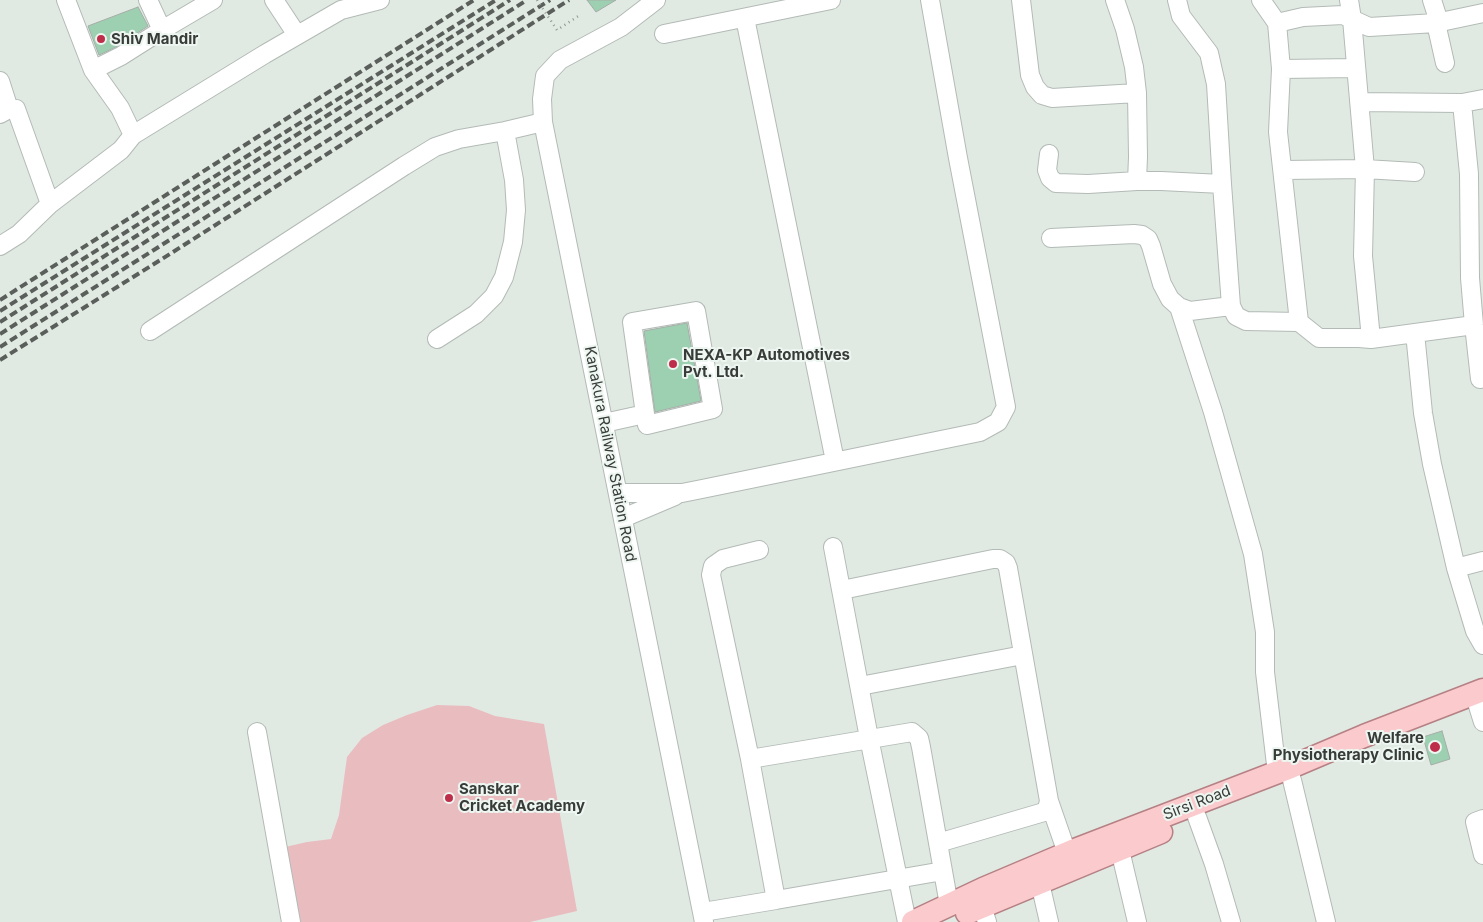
<!DOCTYPE html>
<style>
body{margin:0}
canvas{display:block;background:#e1e9e3}
</style>
<canvas width="1483" height="922"></canvas>
<script>
const ctx = document.querySelector('canvas').getContext('2d');
ctx.lineJoin = 'round';
function fillPath(path, color) { ctx.fillStyle = color; ctx.fill(path, 'evenodd'); }
const toPath = rows => new Path2D(rows.map(r => 'M' + r).join(''));
function stroke(path, color, width, dash) { ctx.strokeStyle = color; ctx.lineWidth = width; ctx.lineCap = dash ? 'butt' : 'round'; ctx.setLineDash(dash || []); ctx.stroke(path); }
function write(font, color, halo, rows, align = 'center') {
  ctx.font = font + ' Inter,sans-serif'; ctx.lineWidth = 4; ctx.setLineDash([]); ctx.textBaseline = 'middle'; ctx.strokeStyle = halo; ctx.fillStyle = color; for (const [text, x, y, turn = 0] of rows) {
    ctx.save(); ctx.translate(x, y); ctx.rotate((+turn || 0) * Math.PI / 180); ctx.textAlign = isNaN(turn) ? turn : align; if (halo) ctx.strokeText(text, 0, 0); ctx.fillText(text, 0, 0); ctx.restore();
  }
}
fillPath(toPath([
 [437,705,469,706,495,716,544,724,577,911,530,922,301,922,285,847,307,842,331,839,339,815,347,757,362,738,383,725,407,715]
]), '#e9bdbf');
const building = toPath([
 [587,0,616,0,596,12,587,0],
 [138,7,148,26,116,47,99,55,88,26,138,7],
 [687,323,701,401,655,412,644,331,687,323],
 [1442,731,1450,759,1431,765,1423,737,1442,731]
]);
fillPath(building, '#9dd0b0');
stroke(building, '#a5ada8', 1);
const minor = toPath([
 [274,0,297,35],
 [656,0,621,27,560,60,545,76,542,99,543,122,704,922],
 [1021,0,1030,75,1035,87,1042,95,1052,98,1137,93,1138,157,1137,181],
 [1115,0,1125,29,1134,67,1137,93],
 [1177,0,1181,16,1209,53,1216,84,1222,184],
 [1261,0,1277,23,1303,17,1343,15,1369,27,1436,23,1483,13],
 [1349,0,1352,19,1365,169,1363,256,1371,339],
 [1432,0,1439,22],
 [745,18,835,461],
 [1277,23,1281,69,1278,132,1299,322],
 [1436,23,1445,63],
 [162,30,213,0],
 [664,34,831,0],
 [1281,69,1356,68],
 [93,70,121,56,162,30,148,0],
 [0,81,9,109],
 [1359,102,1462,103,1469,174,1470,278,1474,325,1480,379],
 [1462,103,1483,99],
 [0,114,9,109,16,109,50,204],
 [133,135,265,54,341,10,380,0],
 [1049,154,1047,170,1050,178,1056,183,1088,184,1137,181,1161,181,1222,184,1231,306,1236,316,1246,321,1299,322,1319,338,1359,338,1371,339,1415,333,1423,413,1432,464,1456,568,1475,631,1483,645],
 [1283,170,1365,169,1415,172],
 [1051,238,1134,234,1142,235,1148,239,1151,246,1162,284,1170,299,1179,307,1190,311,1231,306],
 [0,246,19,234,50,204,121,150,133,135,120,108,93,70,66,0],
 [1179,307,1213,412,1253,554,1265,632,1265,672,1277,773],
 [150,331,404,166,435,147,459,139,505,131,543,122],
 [1415,333,1474,325],
 [437,339,476,314,494,296,504,277,513,242,516,210,514,180,505,131],
 [604,423,645,414,632,322,696,311,713,409,647,425,645,414],
 [619,493,682,493,702,489,980,432,998,422,1006,407,958,158,930,0],
 [623,518,675,496],
 [833,547,869,738,907,922],
 [1456,568,1483,561],
 [842,590,993,559,1000,559,1006,563,1008,568,1049,801,1047,809,1044,812,938,843],
 [860,686,1023,655],
 [1478,706,1483,722],
 [257,732,291,922],
 [750,759,912,732,919,738,921,747,949,905],
 [1292,780,1326,922],
 [1049,801,1067,853],
 [1197,817,1214,864,1231,922],
 [1483,819,1475,822,1483,855],
 [1120,850,1137,922],
 [1035,872,1040,883,1049,922],
 [776,900,943,871],
 [982,906,987,922],
 [703,912,776,900,750,759,711,575,713,566,723,559,759,550]
]);
const major = toPath([
 [967,913,1161,832],
 [913,922,983,889,1075,850,1291,767,1364,736,1483,690]
]);
stroke(minor, '#b3bbb6', 20);
stroke(major, '#b58184', 25);
stroke(minor, '#fff', 18);
stroke(major, '#fbcacd', 22);
stroke(toPath([
 [0,300,474,0],
 [0,311,496,0],
 [0,322,510,0],
 [0,334,527,0],
 [0,347,550,0],
 [0,360,162,259,569,0]
]), '#5a5f5b', 4, [8, 4]);
stroke(toPath([
 [537,0,557,30,580,15]
]), '#909692', 2.5, [1, 4]);
for (const [x, y, r, color] of [
 [101,39,5,"#be2e4a"],
 [673,364,5,"#be2e4a"],
 [1435,747,6,"#be2e4a"],
 [449,798,5,"#be2e4a"]
]) { const dot = new Path2D(); dot.arc(x, y, r, 0, 2 * Math.PI); ctx.fillStyle = color; ctx.fill(dot); stroke(dot, '#eef6f1', 2); }
write('bold 15px', '#383c39', '#eef6f1', [
 ["Shiv Mandir",111,39],
 ["NEXA-KP Automotives",683,355],
 ["Pvt. Ltd.",683,372],
 ["Welfare",1424,738,"right"],
 ["Physiotherapy Clinic",1424,755,"right"],
 ["Sanskar",459,789],
 ["Cricket Academy",459,806]
], 'left');
write('15px', '#383c39', '#eef6f1', [
 ["Kanakura Railway Station Road",610,454,79],
 ["Sirsi Road",1197,803,-21]
]);
</script>
